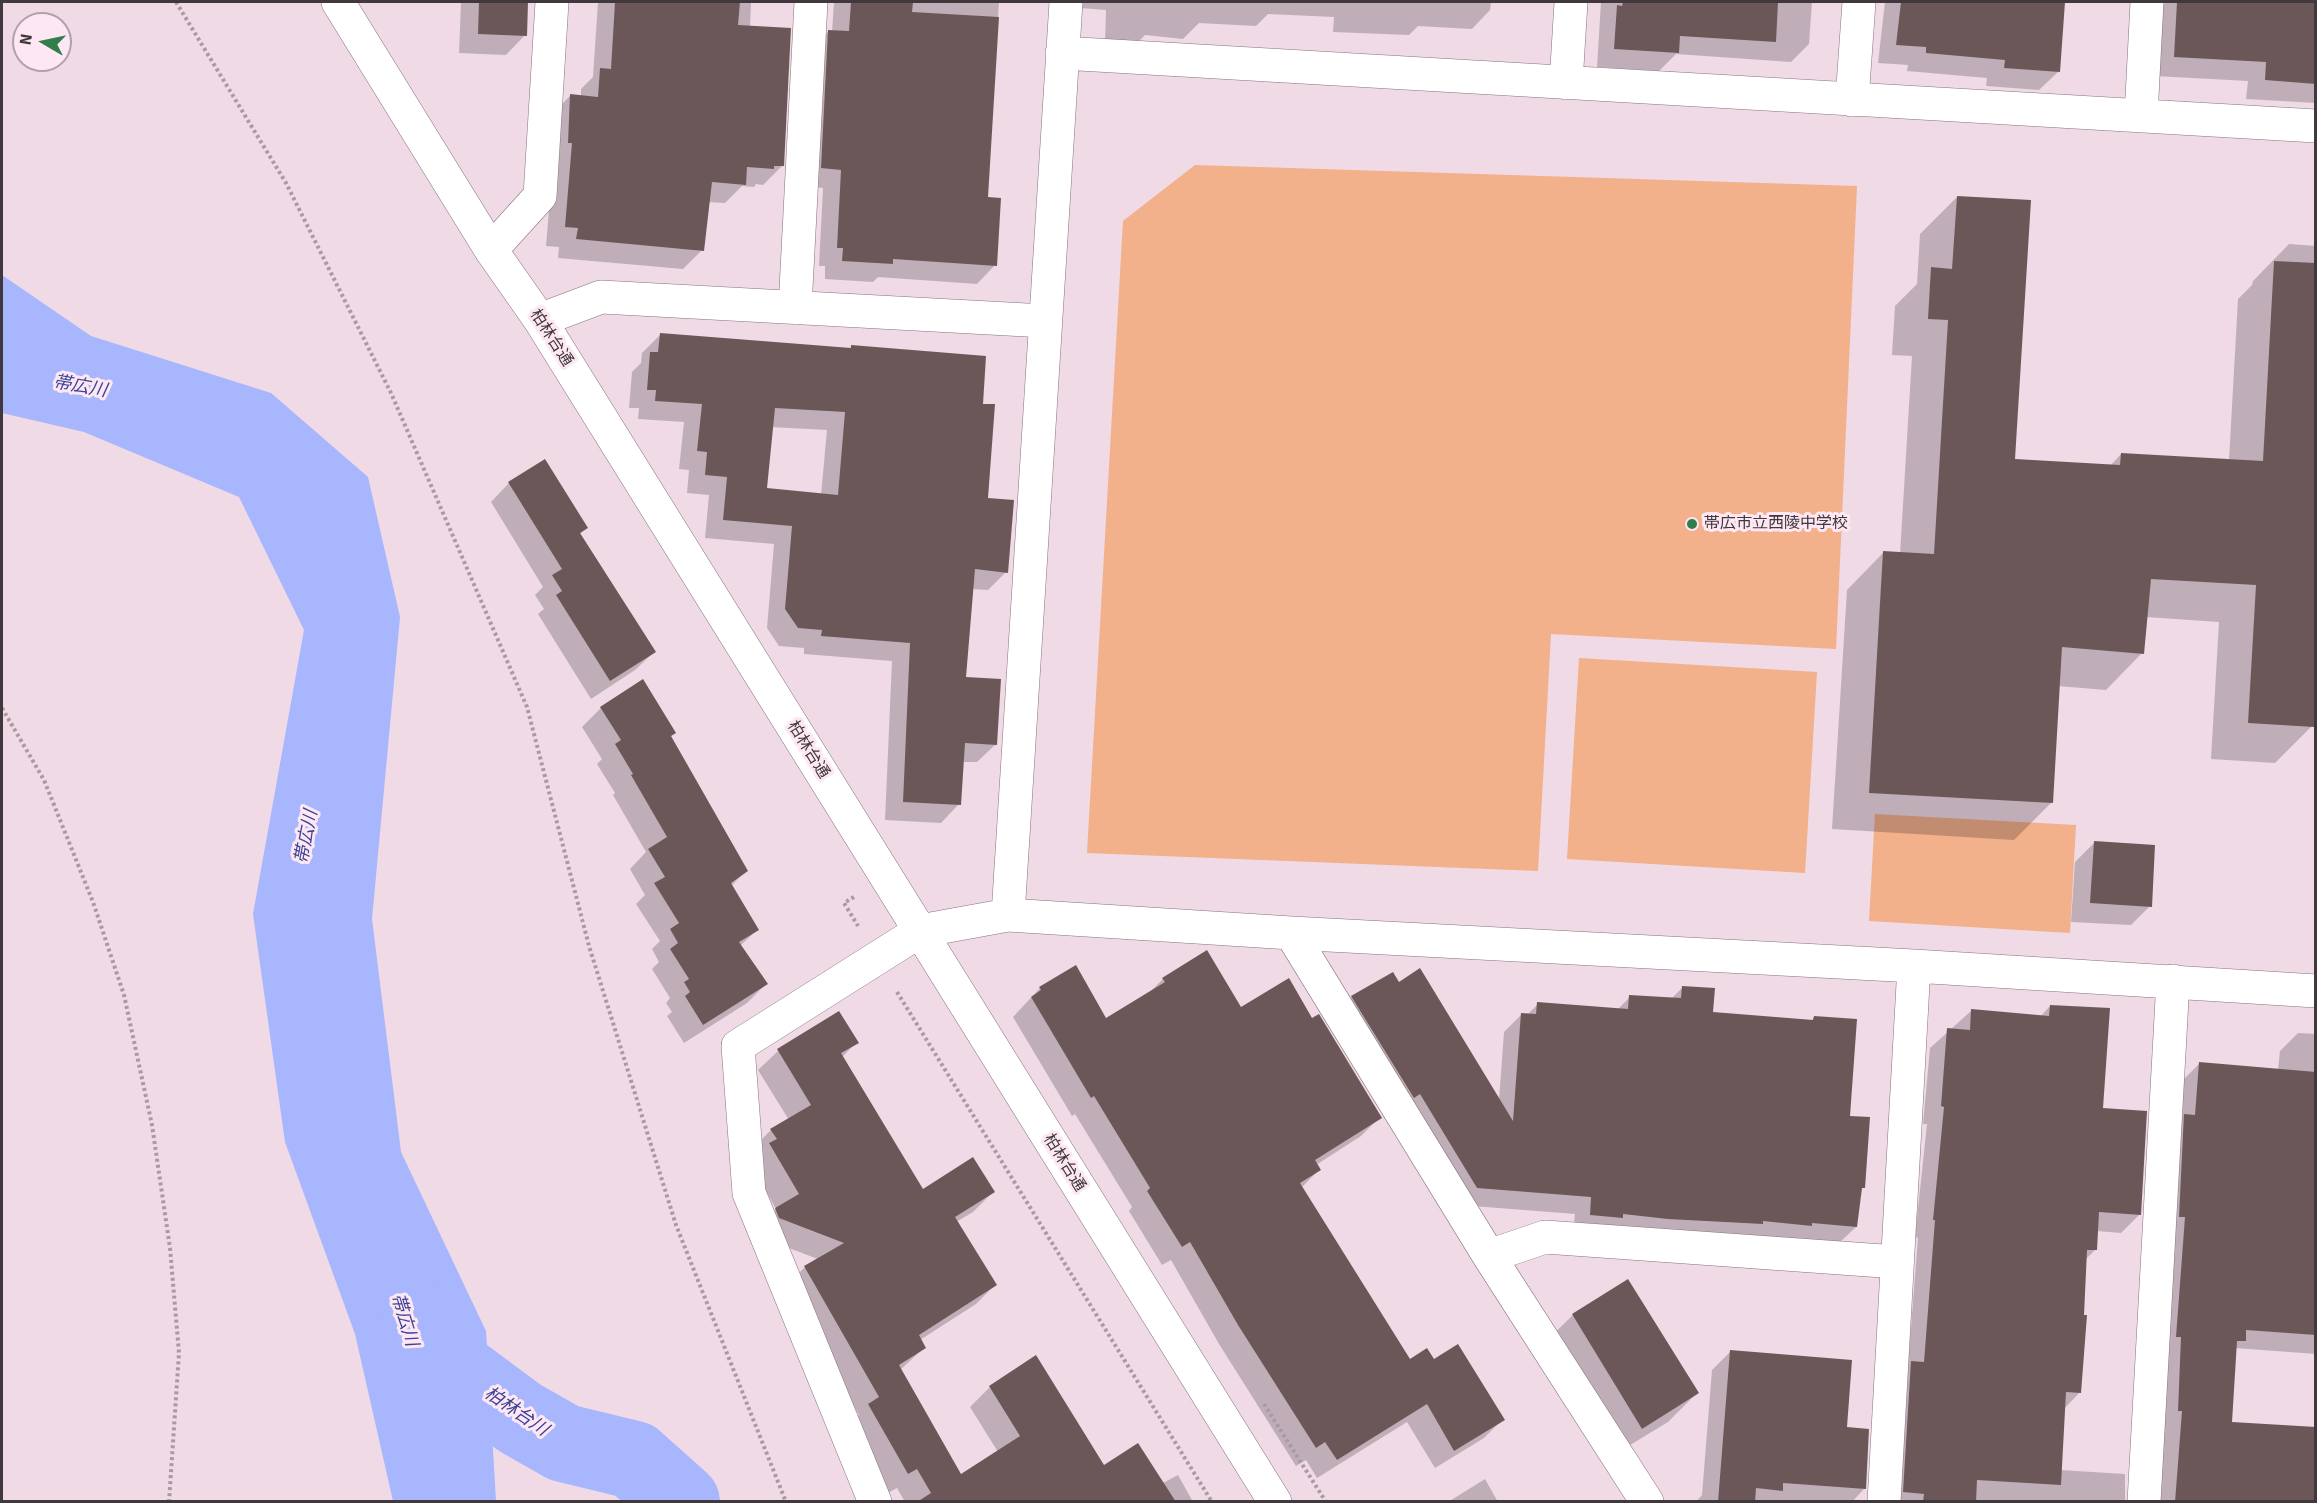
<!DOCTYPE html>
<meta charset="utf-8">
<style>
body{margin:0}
#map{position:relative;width:2317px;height:1503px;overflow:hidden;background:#efdae6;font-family:Signika,sans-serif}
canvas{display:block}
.frame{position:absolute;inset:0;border:3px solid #40383c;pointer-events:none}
.north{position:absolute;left:12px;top:12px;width:60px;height:60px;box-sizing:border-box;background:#fce7f3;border:2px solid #b1a1aa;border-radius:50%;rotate:279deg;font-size:16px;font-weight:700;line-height:24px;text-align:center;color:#40383c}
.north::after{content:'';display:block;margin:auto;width:21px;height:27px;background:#317d4c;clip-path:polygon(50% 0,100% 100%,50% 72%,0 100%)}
</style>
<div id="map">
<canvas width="2317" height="1503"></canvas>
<div class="frame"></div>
<div class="north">N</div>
</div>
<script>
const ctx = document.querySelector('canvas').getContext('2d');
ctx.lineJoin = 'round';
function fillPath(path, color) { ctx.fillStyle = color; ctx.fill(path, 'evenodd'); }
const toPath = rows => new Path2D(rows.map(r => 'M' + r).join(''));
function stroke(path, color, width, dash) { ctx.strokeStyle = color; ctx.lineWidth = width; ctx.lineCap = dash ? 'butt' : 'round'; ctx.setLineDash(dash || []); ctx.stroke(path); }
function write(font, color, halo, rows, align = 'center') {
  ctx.font = font + ' Signika,"Noto Sans JP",sans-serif'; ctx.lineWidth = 6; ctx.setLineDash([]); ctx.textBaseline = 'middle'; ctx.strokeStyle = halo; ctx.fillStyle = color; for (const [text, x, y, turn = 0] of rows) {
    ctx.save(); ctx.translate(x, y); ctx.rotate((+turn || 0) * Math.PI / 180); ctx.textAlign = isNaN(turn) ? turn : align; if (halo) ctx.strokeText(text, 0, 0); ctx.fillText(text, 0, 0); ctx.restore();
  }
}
fillPath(toPath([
 [1195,165,1857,186,1836,649,1551,634,1538,871,1087,853,1123,221],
 [1579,658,1817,672,1805,873,1567,859],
 [1875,814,2076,825,2070,933,1869,921]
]), '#f2b08b');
fillPath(toPath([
 [2,275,91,336,271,393,368,477,400,617,372,919,401,1152,486,1331,496,1501,393,1501,355,1334,285,1142,253,914,304,630,239,497,84,432,2,413]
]), '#a7b6fd');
fillPath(toPath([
 [461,2,527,2,525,35,506,55,459,53],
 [598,2,751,2,750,27,782,166,763,185,756,184,754,187,742,186,725,203,708,202,702,250,683,269,558,258,559,247,546,246,553,162,551,115,570,96,581,97,581,89,593,77],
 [834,2,999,2,986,199,995,265,977,284,878,277,873,282,825,279,825,266,819,266,823,188,803,186,810,50,829,31,832,32],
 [1044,2,1491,2,1490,10,1472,29,1418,26,1409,35,1333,32,1334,17,1268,14,1256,26,1199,23,1183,39,1145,35,1136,44,1105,43,1106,10,1081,8,1081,3],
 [1601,2,1812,2,1809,44,1791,62,1676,54,1659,71,1597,67],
 [1885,2,2064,2,2058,72,2039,90,1986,86,1987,78,1907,71,1908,65,1878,63],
 [2166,2,2316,2,2316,103,2246,99,2248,81,2155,76,2159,8],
 [1957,197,2014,460,2110,466,2121,454,2229,460,2238,299,2252,285,2253,281,2289,244,2316,246,2316,715,2313,718,2312,726,2275,763,2211,759,2219,622,2146,617,2142,653,2106,690,2058,686,2051,803,2014,840,1832,829,1847,590,1883,553,1900,554,1912,356,1892,355,1895,306,1917,284,1920,234],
 [660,335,849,349,851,347,981,405,987,499,1006,572,988,590,972,589,964,678,996,744,977,762,962,762,959,804,941,823,885,820,892,661,804,654,804,648,779,646,767,628,774,544,705,538,709,495,687,493,689,470,679,469,684,422,638,419,639,408,629,408,632,372,641,363,642,353],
 [771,427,827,430,821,495,765,490],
 [509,483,586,528,580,534,654,652,635,670,591,699,538,614,544,609,535,595,543,587,491,502],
 [601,708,674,733,670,737,746,871,731,886,757,930,740,946,766,984,747,1003,684,1043,667,1016,672,1012,666,1003,670,998,652,969,659,962,652,949,660,941,636,904,645,895,630,869,646,852,613,795,615,793,597,764,602,759,582,727],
 [2094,843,2150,906,2131,925,2071,922,2075,862],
 [1163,979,1241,1009,1311,1020,1380,1117,1361,1136,1316,1165,1319,1170,1301,1188,1409,1361,1434,1361,1503,1419,1484,1438,1435,1468,1407,1422,1317,1478,1306,1460,1296,1466,1219,1344,1171,1260,1162,1265,1129,1211,1132,1207,1075,1114,1072,1116,1013,1017,1040,988,1106,1020,1147,995],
 [1398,984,1499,1100,1504,1032,1521,1015,1527,1015,1538,1004,1617,1010,1630,997,1671,999,1682,988,1711,1013,1811,1021,1814,1018,1848,1118,1863,1187,1860,1191,1856,1227,1838,1244,1573,1232,1575,1214,1460,1205,1335,1014,1352,997],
 [2050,1006,2101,1109,2140,1214,2121,1233,2097,1231,2096,1249,2085,1260,2080,1392,2064,1409,2060,1470,2125,1474,2125,1502,1886,1502,1908,1366,1918,1238,1915,1237,1927,1124,1923,1124,1930,1048,1971,1011,2040,1017],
 [839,1013,857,1042,842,1057,923,1191,993,1192,973,1212,956,1222,995,1285,976,1304,920,1340,924,1348,900,1370,960,1476,998,1452,970,1407,990,1387,1035,1358,1103,1467,1163,1483,1178,1475,1193,1502,905,1502,897,1488,888,1493,849,1425,859,1415,786,1286,805,1267,818,1259,760,1237,756,1229,776,1209,751,1164,751,1150,771,1130,789,1120,758,1070,778,1051],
 [2298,1033,2316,1034,2316,1354,2235,1348,2230,1423,2316,1502,2158,1502,2181,1082,2200,1063,2278,1070,2280,1051],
 [1573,1315,1697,1393,1668,1422,1612,1456,1544,1343],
 [1730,1352,1864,1489,1852,1502,1696,1502,1702,1495,1712,1370],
 [1485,1479,1498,1502,1448,1502]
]), '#0003');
stroke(toPath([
 [419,1317,450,1366,520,1418,564,1443,634,1460,681,1502]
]), '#a7b6fd', 78);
fillPath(toPath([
 [479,2,528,2,527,36,478,34],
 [615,2,740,2,738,25,791,28,784,166,774,166,774,169,747,167,746,185,712,182,704,251,576,239,578,228,565,227,572,143,568,143,570,94,598,97,600,68,611,69],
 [851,2,913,2,912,12,999,17,988,197,1001,198,997,266,893,259,893,264,842,261,843,248,837,248,841,170,821,168,828,30,849,31],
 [1623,2,1778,2,1776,42,1680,36,1679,53,1614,49,1617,5,1622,6],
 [1901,2,2065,2,2060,72,2004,68,2005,60,1926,53,1926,47,1896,45],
 [2177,2,2316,2,2316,84,2265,80,2266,62,2174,57],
 [1957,196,2031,200,2015,459,2120,465,2121,453,2263,461,2274,261,2316,263,2316,703,2314,727,2248,723,2256,585,2151,579,2144,654,2062,647,2053,803,1869,793,1883,551,1934,554,1948,320,1928,319,1931,267,1952,269],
 [660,333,851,348,851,345,986,356,983,404,995,404,988,498,1014,500,1008,573,975,569,966,677,1001,679,997,745,965,743,961,805,903,802,910,643,821,636,822,630,798,628,785,609,792,526,723,520,727,477,705,475,707,452,697,451,702,404,655,401,656,390,647,390,650,352,658,352],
 [775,408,845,412,838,495,767,488],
 [545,459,588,528,580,533,656,652,610,681,556,595,562,591,552,575,562,569,508,482],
 [643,679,676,733,671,736,748,871,731,883,759,930,739,942,768,984,703,1025,685,996,690,992,684,982,689,979,670,949,678,943,670,929,679,923,654,883,665,877,648,849,667,837,631,775,633,774,615,744,621,740,600,707],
 [2094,841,2155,845,2152,907,2090,903],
 [1207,950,1241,1007,1289,978,1312,1018,1319,1014,1382,1118,1315,1160,1321,1170,1300,1183,1410,1359,1427,1348,1434,1359,1458,1344,1505,1420,1454,1451,1427,1404,1337,1460,1325,1442,1316,1448,1238,1325,1190,1242,1182,1247,1147,1191,1150,1188,1094,1096,1091,1098,1031,997,1041,990,1039,987,1076,965,1106,1018,1165,982,1162,978],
 [1420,968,1513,1121,1521,1013,1536,1014,1537,1002,1628,1009,1629,995,1681,998,1682,986,1715,988,1713,1012,1813,1020,1814,1016,1857,1019,1850,1116,1870,1117,1865,1188,1862,1188,1857,1227,1812,1223,1812,1226,1763,1221,1763,1224,1668,1219,1623,1214,1623,1218,1590,1215,1591,1197,1477,1188,1420,1094,1414,1098,1351,996,1393,972,1399,982],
 [2050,1005,2110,1008,2103,1108,2147,1111,2141,1215,2099,1212,2097,1250,2087,1250,2084,1315,2087,1315,2081,1393,2066,1392,2061,1485,1977,1480,1976,1502,1923,1502,1924,1494,1903,1492,1911,1361,1924,1362,1935,1220,1933,1220,1944,1107,1941,1106,1947,1028,1970,1030,1971,1009,2049,1016],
 [839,1011,859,1043,841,1053,923,1189,973,1157,995,1192,955,1217,997,1285,919,1335,926,1348,899,1365,961,1474,1020,1436,989,1386,1036,1355,1104,1465,1138,1443,1176,1502,917,1502,931,1493,917,1469,908,1474,868,1404,879,1397,804,1266,844,1243,779,1218,775,1208,799,1194,769,1143,777,1139,770,1129,811,1105,777,1049],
 [2199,1062,2316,1072,2316,1335,2246,1330,2246,1341,2237,1341,2232,1422,2316,1427,2316,1502,2175,1502,2182,1411,2178,1411,2181,1337,2176,1337,2185,1217,2179,1217,2184,1114,2195,1115],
 [1628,1279,1699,1393,1642,1429,1572,1314],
 [1730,1350,1852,1360,1847,1427,1869,1429,1866,1489,1783,1483,1783,1491,1756,1488,1755,1502,1718,1502]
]), '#6c5758');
const minor = toPath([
 [338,2,491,250,540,320,1275,1502],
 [1062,53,2316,126],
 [1566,83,1571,2],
 [1852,100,1859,2],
 [2141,116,2147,2],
 [491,250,540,196,552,2],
 [795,308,811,2],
 [540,320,601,297,1045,321],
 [1008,915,1066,2],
 [1291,933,1489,1256,1647,1502],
 [1489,1256,1545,1237,1897,1262],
 [875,1502,749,1193,738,1046,920,931,1008,915,1291,933,1914,966,2316,991],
 [1884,1502,1914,966],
 [2144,1502,2173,981]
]);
stroke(minor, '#85737d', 34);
stroke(toPath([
 [176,2,286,183,391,393,527,707,589,946,676,1225,786,1502],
 [2,708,44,780,93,902,124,995,152,1125,170,1248,179,1353,169,1502],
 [854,897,844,903,858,926],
 [897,992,1212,1502],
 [1264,1404,1326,1502]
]), '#a99aa2', 4, [3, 3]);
stroke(minor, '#fff', 33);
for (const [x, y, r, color] of [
 [1692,524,6,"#317d4c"]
]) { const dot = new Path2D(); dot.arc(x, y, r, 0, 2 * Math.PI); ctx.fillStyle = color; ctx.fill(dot); stroke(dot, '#fce7f3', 2); }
write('16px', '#40383c', '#fce7f3', [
 ["柏林台通",551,338,57],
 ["柏林台通",808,750,58],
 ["柏林台通",1064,1163,58]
]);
write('16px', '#40383c', '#fce7f3', [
 ["帯広市立西陵中学校",1704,524]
], 'left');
write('italic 18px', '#3a4395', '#fce7f3', [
 ["帯広川",80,387,10],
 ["帯広川",307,837,-79],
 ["帯広川",404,1320,73],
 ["柏林台川",516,1412,34]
]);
</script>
